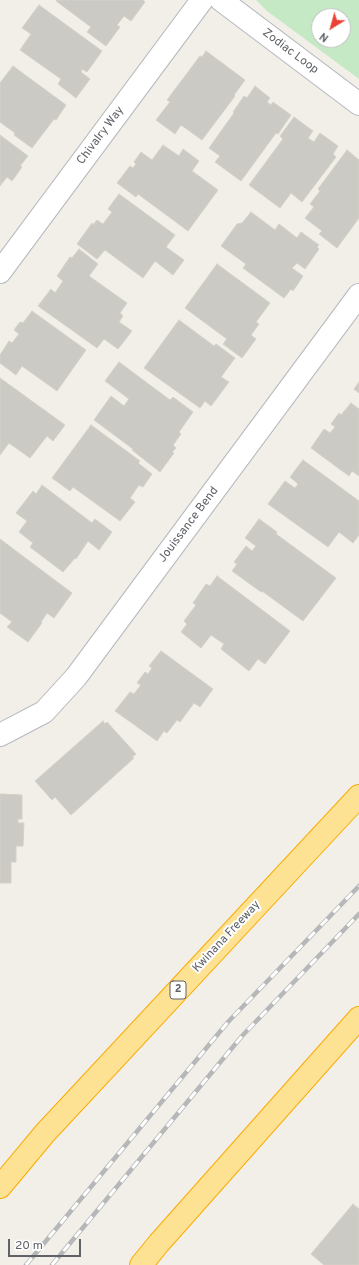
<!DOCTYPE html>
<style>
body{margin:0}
#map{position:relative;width:359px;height:1265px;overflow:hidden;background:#f1efe8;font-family:Overpass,sans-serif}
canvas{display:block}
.north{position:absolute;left:311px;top:8px;width:40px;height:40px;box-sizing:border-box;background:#fff;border:1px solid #bfc1c3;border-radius:50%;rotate:217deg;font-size:11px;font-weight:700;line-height:16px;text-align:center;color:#5f6368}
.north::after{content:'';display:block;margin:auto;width:14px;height:18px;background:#ea4335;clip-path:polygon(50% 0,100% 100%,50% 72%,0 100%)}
.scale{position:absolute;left:8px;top:1239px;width:73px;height:18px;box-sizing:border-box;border:2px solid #5f6368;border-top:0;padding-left:5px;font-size:12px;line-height:14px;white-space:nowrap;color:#5f6368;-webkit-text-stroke:3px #fff;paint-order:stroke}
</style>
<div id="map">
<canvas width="359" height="1265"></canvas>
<div class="north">N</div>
<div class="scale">20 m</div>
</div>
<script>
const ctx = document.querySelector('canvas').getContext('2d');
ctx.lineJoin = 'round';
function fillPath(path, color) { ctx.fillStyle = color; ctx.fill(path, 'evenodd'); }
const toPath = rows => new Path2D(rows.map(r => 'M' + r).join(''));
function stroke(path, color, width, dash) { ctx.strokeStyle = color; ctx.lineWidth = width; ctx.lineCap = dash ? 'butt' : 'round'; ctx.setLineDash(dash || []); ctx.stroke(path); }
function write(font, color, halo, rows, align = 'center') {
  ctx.font = font + ' Overpass,sans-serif'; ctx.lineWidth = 4; ctx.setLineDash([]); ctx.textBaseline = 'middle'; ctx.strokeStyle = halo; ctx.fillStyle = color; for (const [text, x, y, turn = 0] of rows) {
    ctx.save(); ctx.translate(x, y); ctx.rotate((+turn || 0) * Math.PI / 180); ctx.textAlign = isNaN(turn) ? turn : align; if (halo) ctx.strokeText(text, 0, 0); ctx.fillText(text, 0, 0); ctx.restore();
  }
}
fillPath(toPath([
 [256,0,359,0,359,79,267,11],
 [319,16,343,16,343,40,319,40]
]), '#c5e8c5');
const building = toPath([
 [57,0,143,0,145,2,131,21,124,16,117,25,120,27,106,46,87,32,91,27,56,1,57,0],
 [39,5,102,51,87,72,82,69,81,72,90,79,76,98,58,84,61,79,20,50,31,34,22,28,39,5],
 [206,51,245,80,234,95,235,96,202,140,181,125,175,134,156,120,170,102,167,100,200,56,202,57,206,51],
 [13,66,66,105,56,120,54,119,32,148,14,135,15,133,0,122,0,83,13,66],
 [255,86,270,98,267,102,271,105,273,102,291,115,278,134,276,133,241,181,215,162,220,156,209,148,234,113,233,112,244,96,247,98,255,86],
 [294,117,313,131,308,138,314,142,320,133,338,146,333,154,336,157,302,202,291,193,280,208,249,185,283,139,280,136,294,117],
 [0,135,28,156,20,166,22,167,12,181,7,177,0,186,0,135],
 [163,145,179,156,183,149,199,161,192,171,218,190,188,231,138,194,136,197,117,183,130,166,133,168,136,164,134,162,141,152,152,160,163,145],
 [347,150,359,160,359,218,337,248,319,234,322,231,305,218,314,207,310,204,320,191,318,189,347,150],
 [119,194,175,235,166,247,184,260,173,275,155,261,143,278,105,250,97,259,77,244,92,223,93,225,97,220,103,224,112,212,108,209,119,194],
 [251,212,275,230,279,224,297,238,301,232,319,245,317,247,319,249,305,269,297,263,292,268,303,276,293,291,291,289,284,298,243,268,246,264,221,246,237,224,242,223,251,212],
 [79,249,98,264,89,276,127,303,120,313,123,316,119,322,132,331,118,349,104,339,97,348,38,306,51,289,55,293,63,281,57,276,70,257,72,258,79,249],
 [217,264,270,303,256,322,259,324,251,335,256,339,242,358,223,344,227,339,185,308,217,264],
 [32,311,86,350,57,391,22,366,16,375,0,363,0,355,9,341,12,343,19,334,14,330,20,322,23,323,32,311],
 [179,320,214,346,216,344,235,358,221,377,229,382,211,406,205,401,200,408,144,368,179,320],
 [119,362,170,400,173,397,193,412,179,432,181,434,173,445,176,448,172,452,174,453,160,472,132,450,133,449,94,420,111,396,124,406,129,399,105,381,119,362],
 [0,378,65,425,53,441,47,436,30,458,9,443,0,455,0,378],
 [359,382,359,393,354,389,359,382],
 [351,403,359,409,359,476,352,471,349,476,311,448,324,429,330,433,335,427,331,424,339,413,341,415,351,403],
 [91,425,140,461,138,463,152,474,143,487,139,485,130,498,135,502,120,521,73,487,70,491,52,478,91,425],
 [303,460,359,501,359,535,353,543,339,532,328,547,268,504,285,481,295,488,298,484,290,477,303,460],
 [42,485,92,523,95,519,112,532,99,550,88,541,76,559,75,558,63,572,30,547,33,543,19,532,27,521,16,513,33,491,36,494,42,485],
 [259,519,277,532,276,534,336,578,303,621,262,591,261,592,232,571,237,564,234,562,246,546,252,551,256,546,245,538,259,519],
 [0,539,72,593,54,618,47,613,41,622,42,623,28,642,7,627,12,622,0,613,0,539],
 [217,576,290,631,265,664,258,659,249,671,221,649,224,644,211,635,201,648,181,632,187,624,184,621,196,605,193,603,206,584,210,586,217,576],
 [161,651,213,689,200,707,194,703,180,722,177,720,167,733,164,731,157,741,115,711,130,692,134,694,141,685,137,683,145,672,148,674,152,668,149,666,161,651],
 [103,721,105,724,107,722,136,754,132,757,134,758,71,815,55,797,52,800,35,781,103,721],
 [0,794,22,795,22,819,18,819,18,823,24,823,23,846,16,846,16,862,11,862,11,883,0,883,0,794],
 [353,1204,359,1209,359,1265,324,1265,311,1254,353,1204]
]);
fillPath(building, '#cccac5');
stroke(building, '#d6d1c6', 1);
const minor = toPath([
 [221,0,359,104],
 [0,272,202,0],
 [0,735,44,712,76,677,359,295]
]);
const highway = toPath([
 [0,1187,45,1133,359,796],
 [141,1265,159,1243,359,1018]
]);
stroke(minor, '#b5b8bc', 24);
stroke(highway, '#f9ab00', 24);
stroke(minor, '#fff', 22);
stroke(highway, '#fde293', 22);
const rail = toPath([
 [26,1265,228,1022,359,886],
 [52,1265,242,1036,359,914]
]);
stroke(rail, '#b6b7b8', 4.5);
stroke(rail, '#fff', 3, [9]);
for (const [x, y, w] of [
 [178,990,16]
]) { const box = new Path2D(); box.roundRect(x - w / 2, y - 9, w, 18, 3); ctx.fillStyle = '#fff'; ctx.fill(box); stroke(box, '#5f6368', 1); }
write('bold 11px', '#5f6368', null, [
 ["2",178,990]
]);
write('12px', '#5f6368', '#fff', [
 ["Zodiac Loop",290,52,37],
 ["Chivalry Way",101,136,-53],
 ["Jouissance Bend",189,525,-53],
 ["Kwinana Freeway",227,937,-47]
]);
</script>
